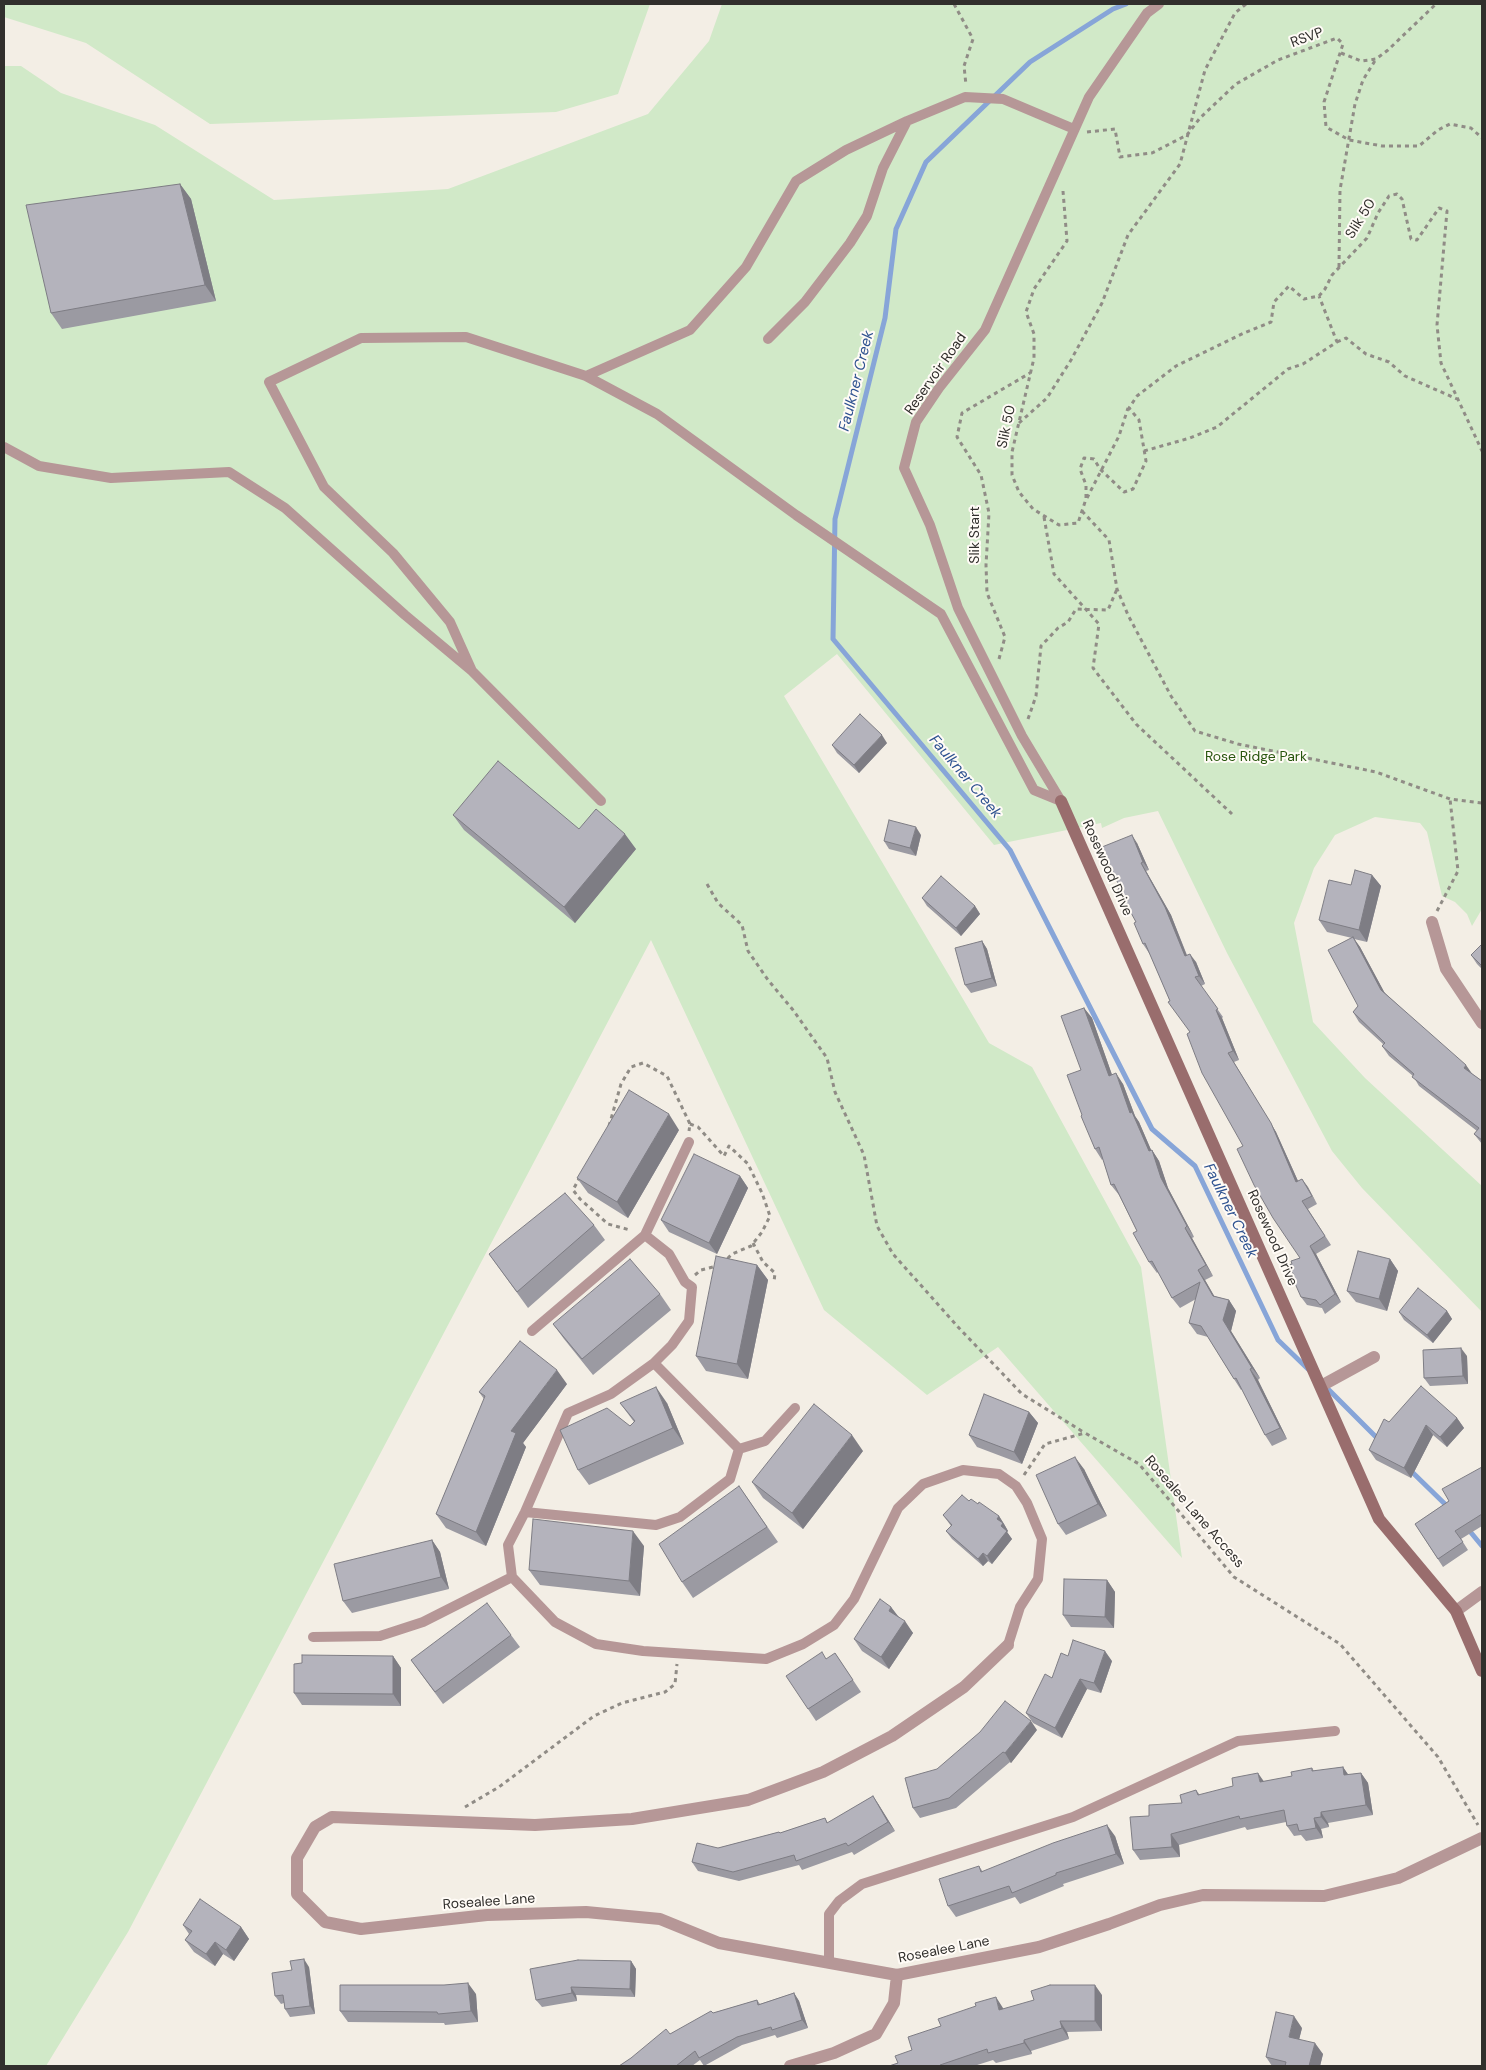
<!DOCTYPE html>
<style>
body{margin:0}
#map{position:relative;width:1486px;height:2070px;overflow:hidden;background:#f3eee5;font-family:"DM Sans",sans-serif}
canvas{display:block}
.frame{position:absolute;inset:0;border:5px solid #312f2c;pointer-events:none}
</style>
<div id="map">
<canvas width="1486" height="2070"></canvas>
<div class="frame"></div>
</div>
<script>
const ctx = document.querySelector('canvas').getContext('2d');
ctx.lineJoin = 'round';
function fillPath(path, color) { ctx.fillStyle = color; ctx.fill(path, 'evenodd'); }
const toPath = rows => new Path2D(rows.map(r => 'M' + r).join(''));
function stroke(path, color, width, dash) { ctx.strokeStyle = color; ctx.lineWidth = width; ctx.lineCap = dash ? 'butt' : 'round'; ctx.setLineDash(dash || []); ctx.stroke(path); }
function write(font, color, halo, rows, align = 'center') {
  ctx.font = font + ' "DM Sans",sans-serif'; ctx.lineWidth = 4; ctx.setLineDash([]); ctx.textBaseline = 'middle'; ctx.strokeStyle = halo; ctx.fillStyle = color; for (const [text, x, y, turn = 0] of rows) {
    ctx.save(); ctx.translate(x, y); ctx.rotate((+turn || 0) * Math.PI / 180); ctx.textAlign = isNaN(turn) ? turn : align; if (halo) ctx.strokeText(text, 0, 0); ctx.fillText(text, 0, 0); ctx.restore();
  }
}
fillPath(toPath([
 [4,4,650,4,618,94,556,112,210,124,86,43,4,17],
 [722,4,1482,4,1482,909,1472,926,1467,914,1455,902,1442,896,1427,832,1420,823,1375,817,1335,835,1314,868,1294,923,1313,1022,1365,1078,1482,1186,1482,1312,1362,1188,1332,1151,1227,953,1158,811,1124,818,1102,828,1101,823,994,845,837,654,784,696,989,1043,1032,1067,1141,1267,1182,1558,998,1347,927,1395,824,1310,651,940,128,1932,46,2066,4,2066,4,66,21,66,61,93,155,125,274,200,448,189,648,114,709,41]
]), '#d1e9c8');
stroke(toPath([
 [1126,4,1113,9,1030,62,926,162,896,229,885,318,835,519,833,639,1010,850,1152,1129,1195,1166,1278,1340,1308,1369],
 [1325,1386,1379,1440],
 [1410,1470,1449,1508],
 [1468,1529,1482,1546]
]), '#87a5d8', 5);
stroke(toPath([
 [954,4,973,39,964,66,966,85],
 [1341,53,1361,61,1376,59,1388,50,1436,4],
 [1087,132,1115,129,1120,157,1152,153,1187,135,1200,118,1236,84,1278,60,1337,38,1343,44,1324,102,1326,127,1349,140,1382,146,1419,146,1438,130,1450,124,1471,128,1482,138],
 [1063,191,1067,241,1034,289,1026,312,1034,334,1034,358,1012,452,1012,475,1019,492,1033,509,1059,525,1078,523,1086,499,1086,485,1080,469,1084,458,1094,459,1100,469,1124,492,1133,489,1146,461,1139,420,1129,408,1137,396,1176,366,1244,333,1271,322,1274,302,1289,286,1304,299,1319,296,1325,289,1332,275,1367,238,1378,213,1389,196,1397,194,1402,199,1411,239,1417,240,1439,208,1447,211,1437,325,1441,363,1482,451],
 [1339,267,1340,190,1355,104,1363,80,1376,59],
 [1337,342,1346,338,1366,354,1389,362,1405,376,1457,399],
 [1019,423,1047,398,1071,360,1102,303,1128,235,1180,164,1205,70,1235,13,1246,4],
 [1144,451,1190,438,1217,427,1288,369,1303,364,1337,342,1319,296],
 [1087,498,1119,436,1128,408],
 [1082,511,1109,540,1117,589,1128,615,1171,696,1195,731,1238,744,1376,772,1450,799,1482,803],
 [1044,517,1054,574,1099,624,1093,668,1136,724,1232,814],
 [999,659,1005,637,987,593,986,565,989,513,981,475,957,437,962,413,1030,373],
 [1028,719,1036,696,1041,646,1058,628,1068,622,1076,609,1108,610,1117,589],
 [707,884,718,903,742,925,748,951,768,980,793,1010,827,1058,835,1092,864,1155,877,1226,893,1254,959,1328,1022,1394,1085,1433],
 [1437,911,1458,871,1450,799],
 [690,1124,698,1127,724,1156,729,1146,748,1164,762,1193,770,1216,762,1232,751,1246,732,1254,726,1260],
 [609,1126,621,1084,631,1067,643,1063,667,1076,690,1124,689,1131],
 [580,1177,573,1190,580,1199,608,1224,630,1230],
 [753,1243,763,1262,775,1273,774,1282],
 [695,1275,701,1270,717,1266],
 [1024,1475,1045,1444,1085,1433,1139,1464,1234,1577,1340,1644,1438,1757,1478,1825],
 [465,1807,499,1787,594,1716,622,1703,665,1692,675,1684,677,1664]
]), '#908c86', 3, [4, 4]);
stroke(toPath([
 [768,339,805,302,850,243,867,216,883,168,907,121,965,97,1003,99,1074,129],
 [586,376,690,330,746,267,796,181,846,150,907,121],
 [4,447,39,466,111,478,229,472,285,508,405,615,472,671,450,622,393,553,324,487,269,382,361,338,466,337,586,376,657,414,796,515,941,614,1034,790,1061,801],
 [472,671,601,801],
 [1061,801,1022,736,958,608,930,525,904,468,916,422,939,388,985,330,1089,97,1147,13,1159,4],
 [532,1331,645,1235,689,1142],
 [739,1449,765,1441,795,1408],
 [525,1512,656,1525,680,1517,730,1479,739,1449,654,1363],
 [512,1577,555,1622,596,1644,643,1651,766,1659,803,1644,834,1625,854,1599,898,1508,923,1484,963,1470,999,1474,1016,1486,1027,1503,1042,1539,1038,1579,1020,1607,1008,1645],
 [313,1637,380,1636,423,1622,512,1577,508,1545,525,1512,568,1413,611,1394,654,1363,672,1345,689,1321,692,1287,685,1282,669,1254,645,1235],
 [829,1963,829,1914,839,1901,862,1884,1073,1817,1238,1741,1335,1731]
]), '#b69797', 10);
stroke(toPath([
 [1432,922,1446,969,1482,1023],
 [1321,1386,1374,1357],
 [1456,1611,1482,1592],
 [1008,1645,964,1687,892,1736,823,1772,748,1800,632,1819,535,1825,332,1817,315,1827,297,1858,297,1894,325,1922,361,1929,487,1915,586,1912,660,1919,719,1943,897,1975,1039,1947,1109,1924,1160,1905,1203,1895,1324,1896,1398,1878,1482,1838],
 [790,2066,834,2053,876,2034,894,2003,897,1975]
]), '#b69797', 12);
stroke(toPath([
 [1061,801,1379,1519,1456,1611,1482,1671]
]), '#996d6d', 12);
fillPath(toPath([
 [180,184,191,199,216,301,62,329,51,313],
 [887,743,859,773,837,753,832,745],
 [453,815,579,829,636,849,575,923,464,830],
 [921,835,916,856,889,849,884,841],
 [1137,843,1149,870,1146,871,1171,915,1187,955,1196,962,1205,984,1201,986,1223,1017,1222,1018,1239,1060,1234,1062,1276,1132,1298,1181,1302,1179,1317,1204,1308,1209,1331,1245,1316,1254,1341,1302,1325,1314,1322,1308,1307,1305,1301,1297,1294,1275,1292,1264,1300,1258,1243,1146,1190,1032,1170,1001,1149,952,1149,953,1143,944,1136,922,1120,888],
 [1372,875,1381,886,1367,942,1354,939,1360,947,1384,992,1471,1073,1482,1081,1482,1144,1474,1134,1477,1131,1419,1086,1413,1076,1389,1056,1382,1046,1383,1044,1359,1022,1353,1012,1358,1006,1352,938,1327,932,1319,920,1351,885],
 [922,898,975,906,980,914,961,936,927,906],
 [982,941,987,949,997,986,971,993,965,985],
 [1482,944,1482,969,1477,964,1471,955],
 [1084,1008,1092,1018,1112,1075,1123,1084,1135,1116,1139,1122,1151,1150,1152,1150,1159,1161,1168,1188,1194,1237,1192,1238,1213,1276,1205,1280,1214,1296,1229,1300,1236,1311,1231,1331,1260,1378,1258,1380,1287,1439,1272,1446,1265,1435,1242,1389,1241,1390,1234,1379,1208,1337,1197,1334,1189,1323,1196,1299,1180,1308,1172,1298,1158,1272,1157,1273,1149,1262,1137,1231,1119,1195,1111,1185,1103,1159,1102,1160,1095,1149,1082,1115,1081,1070],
 [679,1130,628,1218,588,1193,577,1178],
 [740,1176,748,1188,717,1254,669,1232,661,1220],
 [594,1225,605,1240,528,1308,489,1254],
 [1390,1259,1398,1271,1387,1311,1356,1302,1347,1291],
 [757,1265,768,1280,748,1379,706,1371,696,1356],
 [660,1294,671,1310,593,1375,564,1339,553,1324],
 [1447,1311,1452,1319,1433,1343,1404,1320,1399,1312],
 [1467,1356,1468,1384,1430,1386,1424,1378],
 [567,1384,523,1443,526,1447,486,1546,446,1528,436,1514,484,1399,479,1392],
 [620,1403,667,1403,684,1444,589,1485,578,1470,634,1422],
 [1029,1412,1038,1423,1022,1464,977,1447,969,1435],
 [1457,1418,1464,1428,1447,1447,1433,1435,1411,1478,1376,1460,1369,1450,1389,1422],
 [863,1451,803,1529,763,1498,752,1482],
 [1482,1467,1482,1526,1461,1539,1468,1550,1443,1567,1415,1524,1449,1501],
 [1084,1469,1107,1516,1066,1535,1058,1524],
 [739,1486,778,1542,693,1598,682,1582],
 [969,1501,978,1504,999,1516,1004,1524,1008,1531,1007,1532,1012,1539,992,1564,988,1561,983,1566,952,1539,946,1531,951,1526,943,1515],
 [432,1540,440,1552,449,1589,352,1613,343,1601],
 [644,1546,640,1596,540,1585,529,1570],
 [1107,1580,1115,1592,1114,1628,1071,1627,1063,1615],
 [891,1607,898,1616,913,1633,889,1669,862,1651,854,1639],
 [511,1635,520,1647,443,1704,411,1660],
 [835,1653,861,1692,816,1721,808,1709],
 [393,1656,401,1668,401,1706,302,1705,294,1693,302,1663],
 [1068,1656,1112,1661,1101,1693,1087,1689,1062,1738,1033,1723,1026,1713,1052,1678],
 [1037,1730,1011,1763,1010,1762,956,1808,920,1818,913,1808],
 [1343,1767,1348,1775,1361,1773,1368,1783,1373,1815,1328,1823,1329,1827,1321,1829,1323,1838,1306,1841,1301,1835,1294,1836,1287,1826,1286,1822,1247,1830,1245,1827,1179,1845,1180,1857,1140,1860,1133,1850,1149,1816,1182,1803,1196,1790,1200,1795,1292,1776,1312,1768,1314,1771],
 [873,1796,895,1831,854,1855,852,1852,802,1870,799,1865,739,1881,698,1871,692,1862,718,1848,779,1832,780,1833,825,1818,828,1823],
 [1115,1836,1124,1864,1063,1884,1064,1886,1020,1904,1015,1897,956,1917,948,1906,979,1866,983,1872],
 [183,1925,241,1927,249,1939,234,1961,223,1954,215,1966,194,1952,185,1940,189,1934],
 [631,1961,636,1969,635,1997,576,1995,577,2001,542,2007,536,2000],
 [309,1967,315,2014,290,2017,285,2009,284,2003,281,2004,275,1996,292,1970],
 [794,1993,799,2001,808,2028,777,2038,775,2035,742,2045,704,2066,700,2060,692,2066,619,2066,670,2034,713,2013,757,2000,760,2004],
 [476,1994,478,2022,445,2025,444,2023,348,2022,340,2011],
 [1102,1995,1102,2031,1067,2032,1069,2039,1031,2051,1032,2054,996,2063,993,2060,974,2066,889,2066,898,2063,912,2050,1003,2008,1003,2009],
 [1302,2028,1299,2039,1323,2054,1320,2066,1272,2066,1266,2057]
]), '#9b9aa2');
fillPath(toPath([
 [180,184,191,199,216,301,205,285],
 [882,735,887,743,859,773,854,765],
 [916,827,921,835,916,856,910,848],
 [625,834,636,849,575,923,564,907],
 [1132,835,1137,843,1149,870,1143,862],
 [1141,863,1146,871,1171,915,1190,964,1185,956],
 [1372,875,1381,886,1367,942,1359,930],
 [975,906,980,914,961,936,956,928],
 [1353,937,1360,947,1388,999,1381,990],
 [982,941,987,949,997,986,992,978],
 [1190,954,1196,962,1205,984,1199,976],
 [1084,1008,1092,1018,1116,1086,1109,1076],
 [1216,1010,1222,1018,1239,1060,1233,1051],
 [1228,1053,1276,1132,1302,1190,1296,1182],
 [1466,1065,1473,1075,1464,1068],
 [1116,1073,1123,1084,1135,1116,1139,1122,1155,1159,1152,1150,1159,1161,1168,1188,1194,1237,1187,1226,1161,1178,1130,1113],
 [669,1114,679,1130,628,1218,617,1202],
 [740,1176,748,1188,717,1254,709,1243],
 [1302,1179,1308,1187,1317,1204,1312,1196],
 [1185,1228,1192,1238,1213,1276,1206,1265],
 [1310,1246,1316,1254,1341,1302,1335,1294],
 [1390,1259,1398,1271,1387,1311,1379,1299],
 [757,1265,768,1280,748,1379,737,1364],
 [1198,1270,1205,1280,1220,1306,1213,1296],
 [1229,1300,1236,1311,1231,1331,1260,1378,1252,1368,1223,1320],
 [1447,1311,1452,1319,1433,1343,1427,1335],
 [1461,1348,1467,1356,1468,1384,1463,1376],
 [1250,1369,1258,1380,1287,1439,1280,1428],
 [557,1370,567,1384,523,1443,526,1447,486,1546,476,1532,511,1431],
 [656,1387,667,1403,684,1444,673,1428],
 [1029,1412,1038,1423,1022,1464,1014,1452],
 [1457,1418,1464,1428,1447,1447,1440,1437],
 [1426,1425,1433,1435,1411,1478,1404,1468],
 [852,1435,863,1451,803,1529,792,1513],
 [1075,1457,1084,1469,1107,1516,1098,1504],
 [999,1516,1004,1524,1008,1531,1007,1532,1012,1539,992,1564,987,1556,997,1519],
 [633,1531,644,1546,640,1596,629,1581],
 [432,1540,440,1552,449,1589,441,1577],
 [983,1553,988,1561,983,1566,978,1559],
 [1107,1580,1115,1592,1114,1628,1105,1617],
 [891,1607,900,1619,889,1611],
 [905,1621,913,1633,889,1669,881,1657],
 [1105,1651,1112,1661,1101,1693,1094,1683],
 [393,1656,401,1668,401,1706,393,1694],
 [1080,1679,1087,1689,1062,1738,1055,1728],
 [1031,1721,1037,1730,1011,1763,1005,1753],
 [1343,1767,1350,1777,1344,1775],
 [1258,1773,1265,1783,1260,1782],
 [1361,1773,1368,1783,1373,1815,1366,1805],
 [873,1796,879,1805,895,1831,888,1822],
 [1321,1812,1328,1823,1329,1827,1321,1817],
 [1314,1818,1321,1829,1323,1838,1316,1828],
 [1107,1825,1115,1836,1124,1864,1116,1854],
 [1171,1834,1179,1845,1180,1857,1172,1847],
 [241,1927,249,1939,234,1961,226,1950],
 [215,1942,223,1954,215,1966,206,1954],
 [304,1959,309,1967,315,2014,310,2006],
 [631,1961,636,1969,635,1997,630,1989],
 [468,1983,476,1994,478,2022,471,2011],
 [1095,1985,1102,1995,1102,2031,1095,2021],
 [571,1987,576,1995,577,2001,572,1993],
 [794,1993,799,2001,808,2028,802,2020],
 [996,1997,1003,2008,1006,2020,999,2010],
 [1294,2016,1302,2028,1297,2048,1289,2037],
 [1060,2021,1067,2032,1069,2039,1062,2028],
 [1024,2040,1031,2051,1032,2054,1024,2043],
 [1315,2043,1323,2054,1320,2066,1309,2066]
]), '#7e7d84');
const building = toPath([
 [180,184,205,285,51,313,26,205,180,184],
 [860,714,882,735,854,765,832,745,860,714],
 [498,761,579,829,596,809,625,834,564,907,453,815,498,761],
 [889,820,916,827,910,848,884,841,889,820],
 [1132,835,1143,862,1141,863,1165,907,1185,956,1190,954,1199,976,1195,977,1218,1009,1216,1010,1233,1051,1228,1053,1271,1123,1296,1182,1302,1179,1312,1196,1302,1201,1325,1236,1310,1246,1335,1294,1320,1305,1316,1300,1301,1297,1293,1279,1294,1275,1288,1265,1292,1264,1291,1261,1300,1258,1273,1218,1254,1185,1237,1149,1243,1146,1202,1073,1187,1034,1190,1032,1168,1002,1170,1001,1145,943,1143,944,1134,923,1136,922,1118,889,1120,888,1102,847,1132,835],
 [1355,870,1372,875,1359,930,1319,920,1329,880,1351,885,1355,870],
 [941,876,975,906,956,928,922,898,941,876],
 [1353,937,1381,990,1466,1065,1464,1068,1482,1081,1482,1140,1474,1134,1479,1128,1412,1077,1414,1074,1382,1046,1385,1043,1353,1012,1358,1006,1328,950,1353,937],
 [982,941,992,978,965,985,955,948,982,941],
 [1482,944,1482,966,1471,955,1482,944],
 [1084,1008,1109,1076,1116,1073,1130,1113,1132,1112,1149,1151,1152,1150,1161,1178,1187,1226,1185,1228,1206,1265,1198,1270,1213,1296,1229,1300,1223,1320,1252,1368,1250,1369,1280,1428,1265,1435,1236,1378,1234,1379,1201,1326,1189,1323,1200,1282,1172,1298,1152,1261,1149,1262,1133,1233,1137,1231,1114,1184,1111,1185,1099,1147,1095,1149,1081,1116,1082,1115,1067,1075,1081,1070,1061,1016,1084,1008],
 [629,1090,669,1114,617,1202,577,1178,629,1090],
 [694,1154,740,1176,709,1243,661,1220,694,1154],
 [565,1193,594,1225,517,1292,489,1254,565,1193],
 [1358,1251,1390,1259,1379,1299,1347,1291,1358,1251],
 [716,1256,757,1265,737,1364,696,1356,716,1256],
 [630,1259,660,1294,582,1359,553,1324,630,1259],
 [1418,1288,1447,1311,1427,1335,1399,1312,1418,1288],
 [520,1341,557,1370,511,1431,516,1433,476,1532,436,1514,485,1396,479,1392,520,1341],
 [1461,1348,1463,1376,1424,1378,1423,1350,1461,1348],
 [1421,1386,1457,1418,1440,1437,1426,1425,1404,1468,1369,1450,1384,1419,1389,1422,1421,1386],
 [656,1387,673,1428,578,1470,560,1430,607,1408,630,1426,635,1421,620,1403,656,1387],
 [984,1394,1029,1412,1014,1452,969,1435,984,1394],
 [814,1404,852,1435,792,1513,752,1482,814,1404],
 [1075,1457,1098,1504,1058,1524,1036,1475,1075,1457],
 [1482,1467,1482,1514,1455,1531,1463,1542,1438,1559,1415,1524,1449,1501,1442,1489,1482,1467],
 [739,1486,767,1527,682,1582,659,1544,739,1486],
 [962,1495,969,1501,971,1499,978,1504,979,1502,999,1516,997,1519,1003,1523,1001,1526,1007,1531,987,1556,983,1553,978,1559,946,1531,952,1525,943,1515,962,1495],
 [533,1519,633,1531,629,1581,529,1570,533,1519],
 [432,1540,441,1577,343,1601,334,1564,432,1540],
 [1064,1579,1107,1580,1105,1617,1063,1615,1064,1579],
 [880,1599,891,1607,889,1611,905,1621,881,1657,854,1639,880,1599],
 [487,1603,511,1635,435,1692,411,1660,487,1603],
 [1073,1640,1105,1651,1094,1683,1080,1679,1055,1728,1026,1713,1045,1674,1052,1678,1061,1653,1068,1656,1073,1640],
 [822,1652,826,1659,835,1653,853,1680,808,1709,786,1676,822,1652],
 [302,1655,393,1656,393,1694,294,1693,294,1664,302,1663,302,1655],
 [1005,1701,1031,1721,1005,1753,1003,1752,949,1798,913,1808,905,1778,937,1769,980,1732,1005,1701],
 [1343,1767,1344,1775,1361,1773,1366,1805,1321,1812,1321,1817,1314,1818,1316,1828,1299,1831,1297,1824,1287,1826,1284,1810,1240,1819,1239,1816,1171,1834,1172,1847,1133,1850,1130,1817,1149,1816,1149,1805,1182,1803,1180,1795,1196,1790,1198,1795,1233,1786,1232,1778,1258,1773,1260,1782,1292,1776,1291,1772,1312,1768,1312,1771,1343,1767],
 [873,1796,888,1822,848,1846,846,1843,796,1861,794,1855,733,1872,692,1862,697,1843,718,1848,779,1832,780,1833,825,1818,827,1823,873,1796],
 [1107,1825,1116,1854,1056,1873,1056,1875,1012,1893,1009,1886,948,1906,939,1879,979,1866,981,1872,1053,1843,1107,1825],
 [200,1899,241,1927,226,1950,215,1942,206,1954,185,1940,192,1931,183,1925,200,1899],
 [304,1959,310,2006,285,2009,283,1995,275,1996,272,1973,292,1970,290,1961,304,1959],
 [578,1960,631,1961,630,1989,571,1987,572,1993,536,2000,530,1969,578,1960],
 [468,1983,471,2011,438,2014,437,2012,340,2011,340,1985,444,1985,468,1983],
 [1050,1985,1095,1985,1095,2021,1060,2021,1062,2028,1024,2040,1024,2043,988,2053,987,2049,940,2065,941,2066,889,2066,898,2063,895,2056,912,2050,908,2037,941,2026,938,2019,976,2006,975,2003,996,1997,999,2010,1034,2000,1031,1991,1050,1985],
 [794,1993,802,2020,772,2030,771,2027,737,2037,699,2058,695,2051,676,2066,619,2066,631,2058,666,2029,670,2034,711,2011,713,2013,757,2000,758,2005,794,1993],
 [1276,2012,1294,2016,1289,2037,1315,2043,1309,2066,1285,2066,1286,2062,1266,2057,1276,2012]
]);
fillPath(building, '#b4b3bc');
stroke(building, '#7e7d84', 1);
write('14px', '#312f2c', '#fffbf6', [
 ["RSVP",1307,38,-20],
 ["Slik 50",1361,219,-58],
 ["Reservoir Road",936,374,-55],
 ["Slik 50",1007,427,-78],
 ["Slik Start",975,535,-90],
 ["Rosewood Drive",1107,868,66],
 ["Rosewood Drive",1272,1238,66],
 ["Rosealee Lane Access",1194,1512,49],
 ["Rosealee Lane",489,1902,-4],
 ["Rosealee Lane",944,1950,-11]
]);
write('14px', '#28550d', '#fffbf6', [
 ["Rose Ridge Park",1256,757]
]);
write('italic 15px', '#2e5290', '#fffbf6', [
 ["Faulkner Creek",857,381,-76],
 ["Faulkner Creek",965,777,50],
 ["Faulkner Creek",1230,1211,64]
]);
</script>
